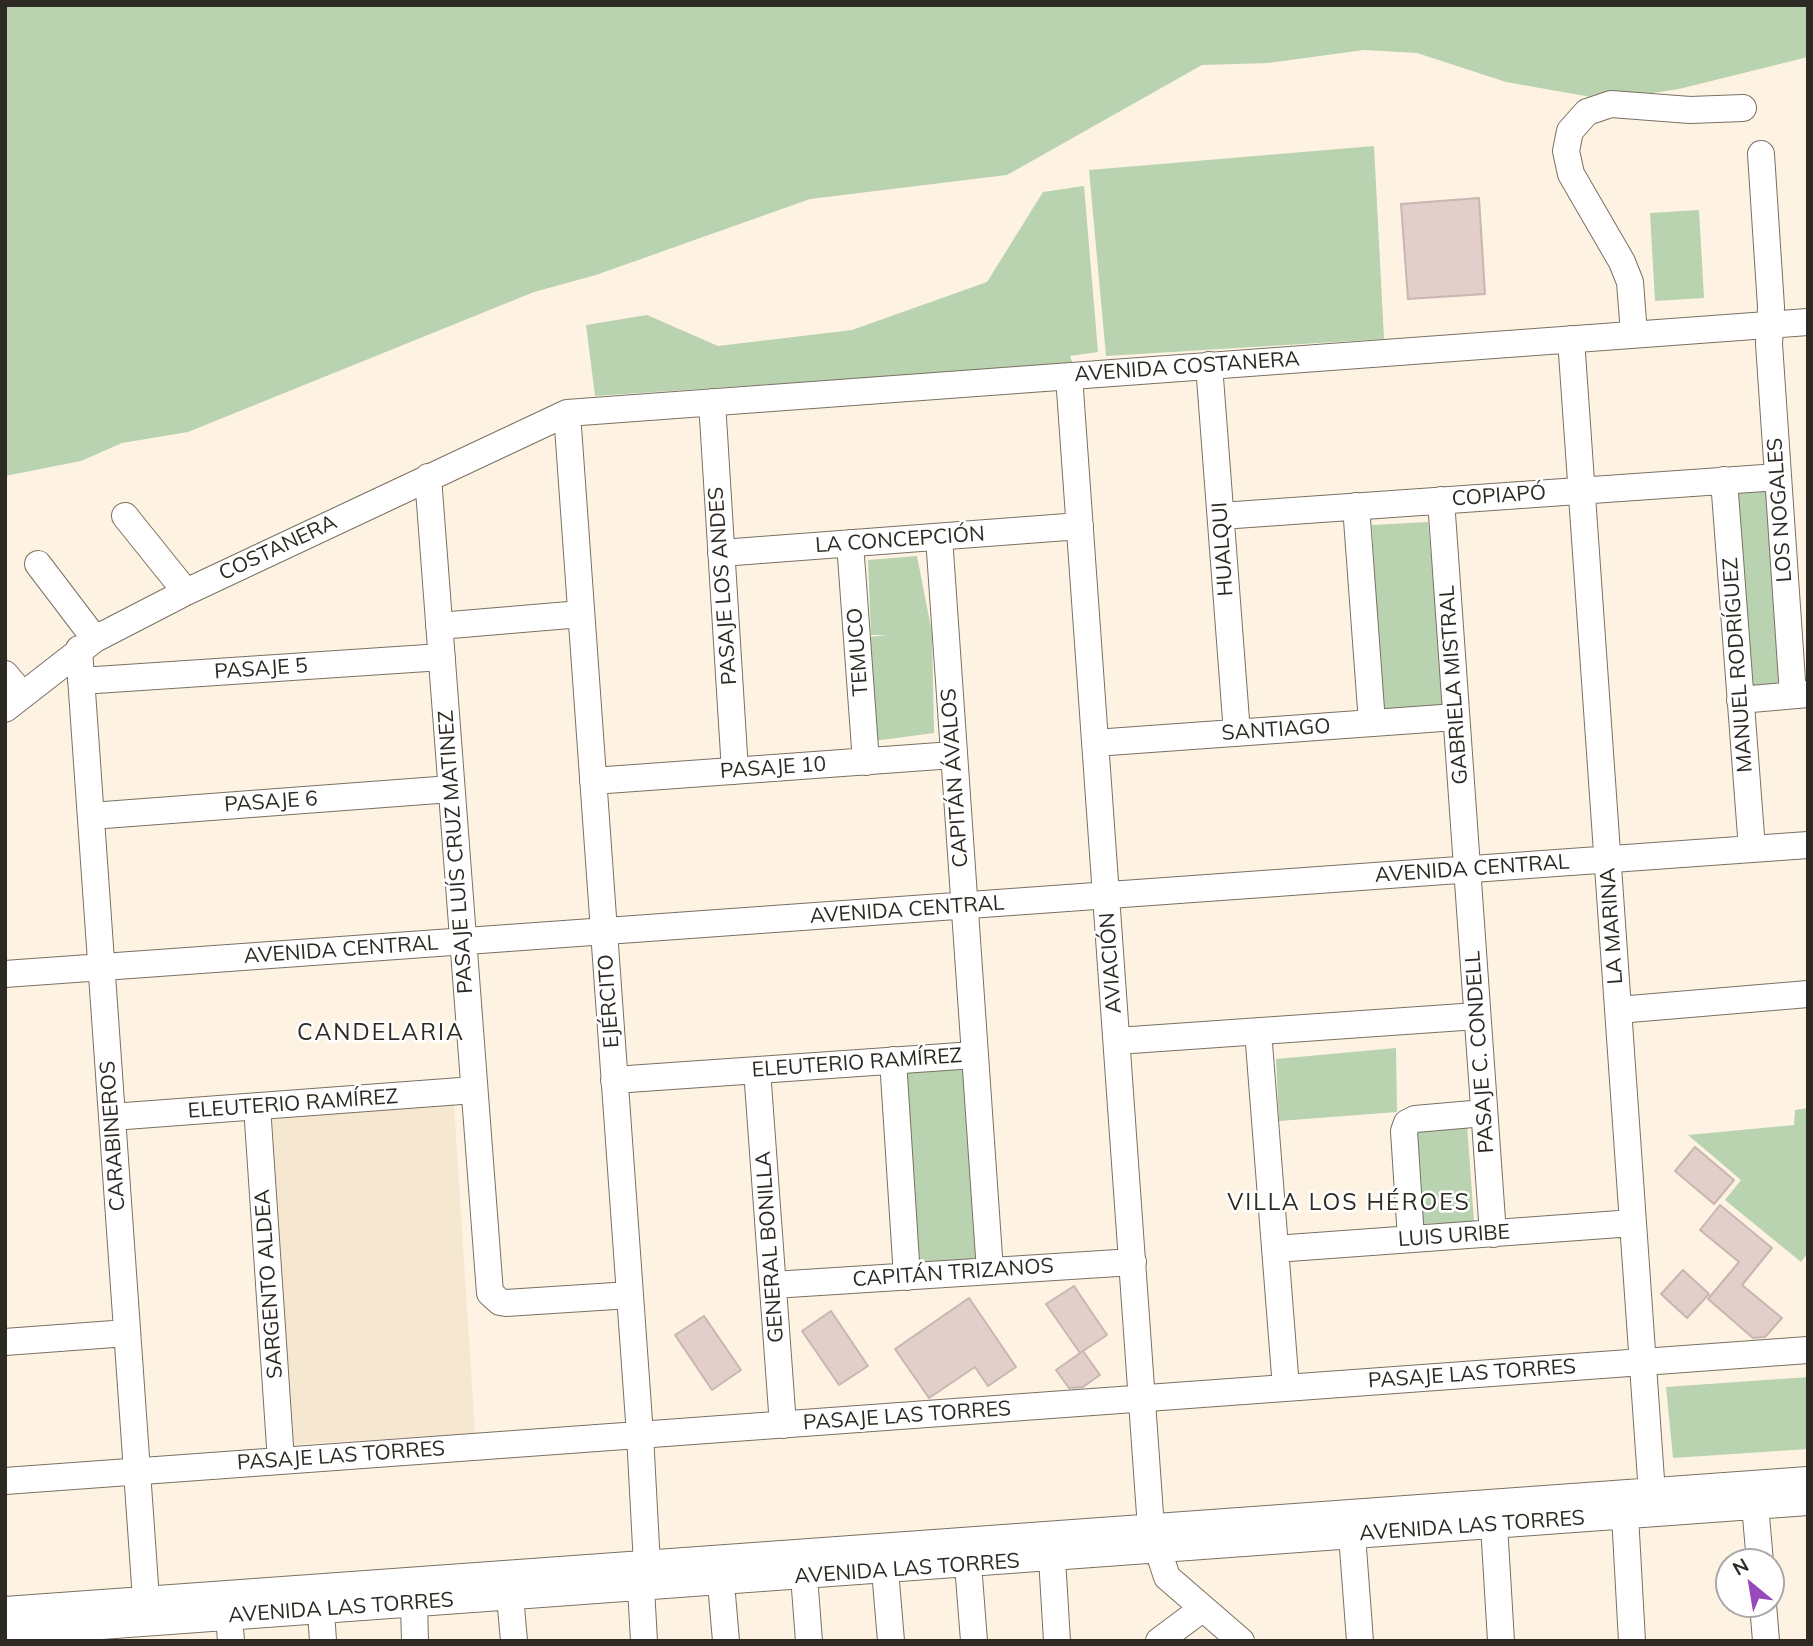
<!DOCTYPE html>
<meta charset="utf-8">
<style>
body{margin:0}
#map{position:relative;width:1813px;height:1646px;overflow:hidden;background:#fef3e3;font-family:Mulish,sans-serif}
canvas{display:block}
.frame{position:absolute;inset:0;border:7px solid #2d2923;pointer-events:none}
.north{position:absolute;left:1715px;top:1548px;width:70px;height:70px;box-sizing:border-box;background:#fff;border:2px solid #aba9a7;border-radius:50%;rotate:330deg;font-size:19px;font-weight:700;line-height:28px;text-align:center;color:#2d2923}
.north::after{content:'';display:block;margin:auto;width:24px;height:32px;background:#964abc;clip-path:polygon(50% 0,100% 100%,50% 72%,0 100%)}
</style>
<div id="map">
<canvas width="1813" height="1646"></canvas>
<div class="frame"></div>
<div class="north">N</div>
</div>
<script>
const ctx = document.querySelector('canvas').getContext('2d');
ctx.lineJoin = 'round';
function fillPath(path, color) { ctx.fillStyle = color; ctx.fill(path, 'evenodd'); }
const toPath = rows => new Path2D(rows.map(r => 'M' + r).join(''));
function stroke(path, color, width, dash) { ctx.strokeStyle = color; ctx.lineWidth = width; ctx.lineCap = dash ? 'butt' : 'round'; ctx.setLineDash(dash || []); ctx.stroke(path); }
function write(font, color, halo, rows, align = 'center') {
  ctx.font = font + ' Mulish,sans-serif'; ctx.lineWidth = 5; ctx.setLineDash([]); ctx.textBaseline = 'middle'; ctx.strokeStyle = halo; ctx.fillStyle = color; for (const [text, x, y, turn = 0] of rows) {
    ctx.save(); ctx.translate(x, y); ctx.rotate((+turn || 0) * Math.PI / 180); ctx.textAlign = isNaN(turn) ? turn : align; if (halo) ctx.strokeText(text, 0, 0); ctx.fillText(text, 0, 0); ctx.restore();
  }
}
fillPath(toPath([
 [454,1105,475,1433,292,1445,272,1117]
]), '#f6e7d1');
fillPath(toPath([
 [5,5,1808,5,1808,57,1679,89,1608,100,1506,82,1417,53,1364,50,1268,63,1202,65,1007,175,810,199,596,275,534,292,188,432,122,443,81,461,5,476],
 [1374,146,1384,339,1106,356,1089,170],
 [1084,186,1098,352,1070,356,1073,364,595,396,586,325,647,315,718,346,852,330,987,282,1043,192],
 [1699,210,1704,298,1655,301,1650,213],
 [1767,490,1780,685,1748,686,1729,493],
 [1428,522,1446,708,1381,712,1372,525],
 [917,556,932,633,934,733,874,741,869,637,887,635,871,635,868,560],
 [1396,1048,1397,1112,1279,1121,1276,1059],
 [966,1065,979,1260,916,1264,904,1069],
 [1808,1108,1808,1253,1801,1262,1725,1200,1741,1180,1688,1135,1794,1125,1795,1110],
 [1467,1124,1474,1222,1422,1224,1414,1128],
 [1808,1377,1808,1449,1673,1458,1666,1387]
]), '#b9d2af');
const building = toPath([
 [1479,198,1485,294,1408,299,1401,204,1479,198],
 [1695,1147,1734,1180,1714,1204,1675,1171,1695,1147],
 [1720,1205,1772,1248,1742,1285,1782,1318,1765,1337,1753,1338,1708,1299,1739,1262,1700,1230,1720,1205],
 [1683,1270,1709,1294,1687,1318,1661,1294,1683,1270],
 [1074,1286,1107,1335,1080,1353,1046,1304,1074,1286],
 [969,1298,1016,1367,988,1386,975,1367,929,1398,895,1349,969,1298],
 [831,1311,868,1366,839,1385,802,1331,831,1311],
 [704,1316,741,1370,712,1390,675,1335,704,1316],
 [1083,1351,1100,1375,1083,1387,1069,1388,1056,1370,1083,1351]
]);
fillPath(building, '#e3cfca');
stroke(building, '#c9b5b1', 2);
const minor = toPath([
 [1761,154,1771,307,1769,344,1793,695],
 [1634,334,1630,282,1622,262,1571,174,1566,151,1570,131,1587,112,1611,104,1690,110,1743,108],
 [1571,339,1653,1508],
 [1209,365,1237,733],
 [1069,376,1151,1528,1167,1577,1241,1641],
 [712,402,735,771],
 [567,413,640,1435,647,1565,641,1588,644,1641],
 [428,477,490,1293,500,1302,506,1303,630,1295],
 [1724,480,1752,849],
 [1441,500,1493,1234],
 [1356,506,1372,723],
 [125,516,186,592],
 [1221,516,1778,477],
 [939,537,990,1271],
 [850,543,866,762],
 [721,553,1080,526],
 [38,564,95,639],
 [439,626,581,614],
 [79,649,146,1599,144,1614],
 [5,674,23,695],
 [81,681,442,657],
 [1740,700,1808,694],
 [5,709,95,639,186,592,567,413,1808,322],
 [1095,743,1456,717],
 [593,781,953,755],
 [91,816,451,789],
 [5,974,1808,845],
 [1618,1010,1808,994],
 [1258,1031,1286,1388],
 [1117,1041,1477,1016],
 [893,1060,907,1277],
 [757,1070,783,1425],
 [614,1080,974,1055],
 [257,1106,281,1461],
 [112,1117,474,1090],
 [1411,1239,1404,1131,1407,1123,1415,1119,1484,1113],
 [1275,1249,1633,1223],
 [773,1285,1133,1262],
 [5,1342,127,1333],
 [5,1481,1808,1350],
 [1755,1505,1760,1562],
 [1625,1515,1632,1641],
 [1494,1525,1501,1641],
 [1352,1535,1360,1641],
 [1052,1558,1057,1641],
 [968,1564,974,1641],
 [885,1570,891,1641],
 [804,1576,809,1641],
 [721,1583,726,1641],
 [510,1596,514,1641],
 [414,1604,415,1641],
 [1763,1604,1766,1641],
 [5,1610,1808,1480],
 [321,1611,323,1641],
 [229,1616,231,1641],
 [5,1633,1808,1502],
 [1159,1641,1202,1609]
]);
stroke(minor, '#7a7063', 28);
stroke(minor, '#fff', 26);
write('21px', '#2d2923', '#fff', [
 ["AVENIDA COSTANERA",1187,367,-4],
 ["COPIAPÓ",1499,496,-4],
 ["LOS NOGALES",1780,510,-94],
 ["LA CONCEPCIÓN",900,540,-4],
 ["COSTANERA",278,548,-25],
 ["HUALQUI",1223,549,-94],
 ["PASAJE LOS ANDES",723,586,-94],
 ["TEMUCO",858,652,-94],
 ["MANUEL RODRÍGUEZ",1738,665,-94],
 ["PASAJE 5",261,669,-4],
 ["GABRIELA MISTRAL",1454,685,-94],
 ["SANTIAGO",1276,730,-4],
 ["PASAJE 10",773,768,-4],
 ["CAPITÁN ÁVALOS",955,778,-94],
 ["PASAJE 6",271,802,-4],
 ["PASAJE LUÍS CRUZ MATINEZ",456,852,-94],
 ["AVENIDA CENTRAL",1472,869,-4],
 ["AVENIDA CENTRAL",907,910,-4],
 ["LA MARINA",1612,926,-94],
 ["AVENIDA CENTRAL",341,950,-4],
 ["AVIACIÓN",1111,963,-94],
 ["EJÉRCITO",609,1001,-94],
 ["PASAJE C. CONDELL",1480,1052,-94],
 ["ELEUTERIO RAMÍREZ",857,1063,-4],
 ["ELEUTERIO RAMÍREZ",293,1104,-4],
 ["CARABINEROS",113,1136,-94],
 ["LUIS URIBE",1454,1236,-4],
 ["GENERAL BONILLA",770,1247,-94],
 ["CAPITÁN TRIZANOS",953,1273,-4],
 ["SARGENTO ALDEA",269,1284,-94],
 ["PASAJE LAS TORRES",1472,1374,-4],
 ["PASAJE LAS TORRES",907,1416,-4],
 ["PASAJE LAS TORRES",341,1456,-4],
 ["AVENIDA LAS TORRES",1472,1526,-4],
 ["AVENIDA LAS TORRES",907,1569,-4],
 ["AVENIDA LAS TORRES",341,1608,-4]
]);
ctx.letterSpacing = '2px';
write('23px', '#2d2923', '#fff', [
 ["CANDELARIA",381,1033],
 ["VILLA LOS HÉROES",1349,1203]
]);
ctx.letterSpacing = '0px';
</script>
